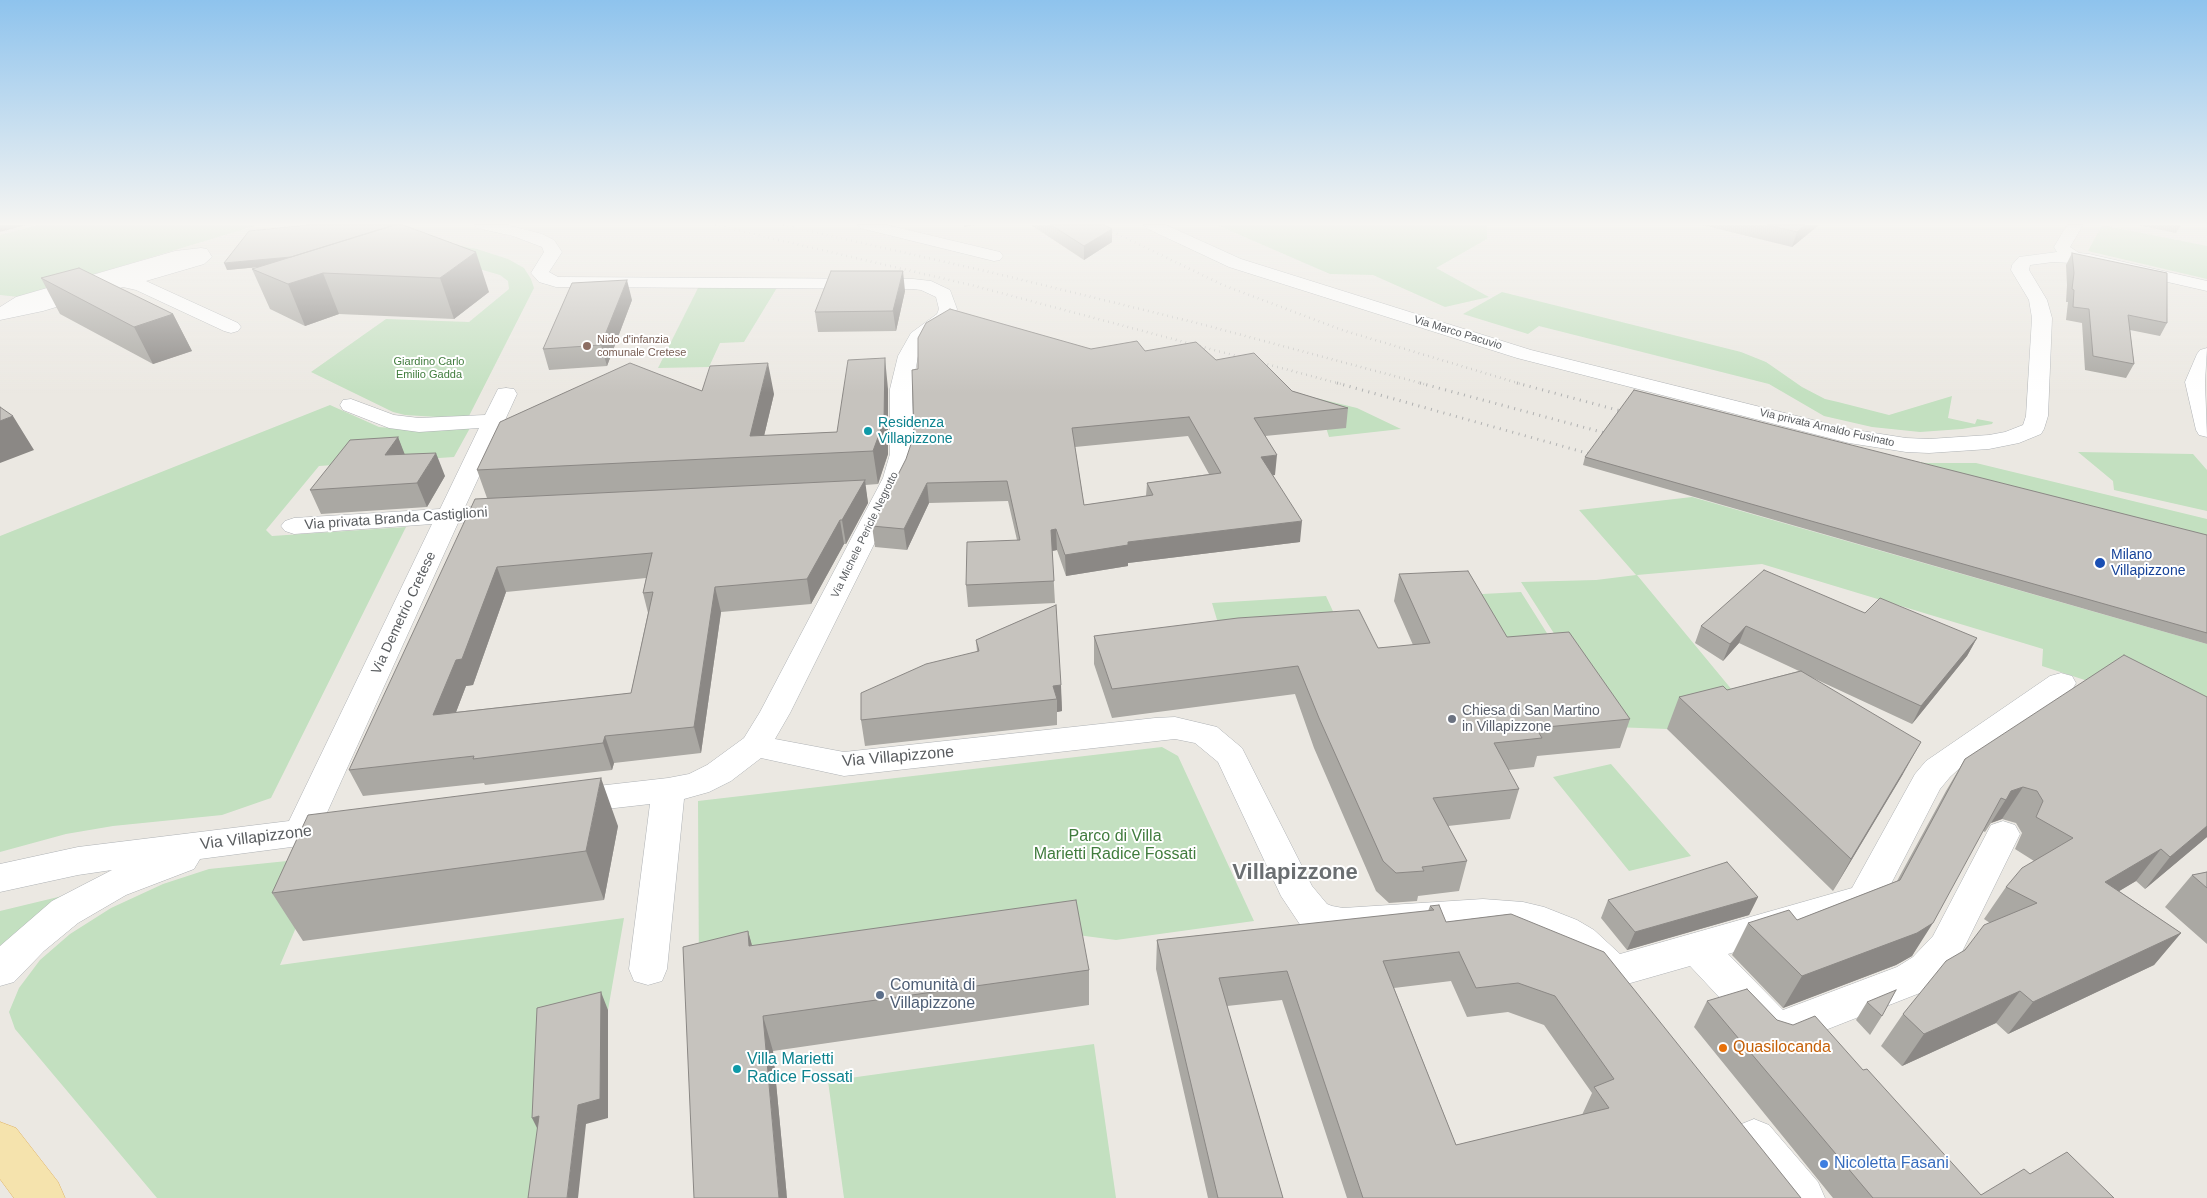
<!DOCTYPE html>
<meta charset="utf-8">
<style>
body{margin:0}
canvas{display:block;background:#ebe8e2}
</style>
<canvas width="2207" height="1198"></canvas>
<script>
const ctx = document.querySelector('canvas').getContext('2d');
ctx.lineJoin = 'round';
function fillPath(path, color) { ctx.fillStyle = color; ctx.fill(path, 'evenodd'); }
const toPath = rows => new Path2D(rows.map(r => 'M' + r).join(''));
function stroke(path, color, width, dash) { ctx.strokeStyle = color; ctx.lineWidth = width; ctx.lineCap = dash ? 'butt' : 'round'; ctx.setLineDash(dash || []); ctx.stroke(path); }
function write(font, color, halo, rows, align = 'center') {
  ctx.font = font + ' Arial,sans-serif'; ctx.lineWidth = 4; ctx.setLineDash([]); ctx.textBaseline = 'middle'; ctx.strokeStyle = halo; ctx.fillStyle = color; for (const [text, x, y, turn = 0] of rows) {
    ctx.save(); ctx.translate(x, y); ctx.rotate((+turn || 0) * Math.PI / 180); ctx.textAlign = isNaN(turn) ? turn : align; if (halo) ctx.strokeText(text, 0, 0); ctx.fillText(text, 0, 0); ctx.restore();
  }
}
fillPath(toPath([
 [37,225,258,225,19,297,0,295,0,235],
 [1217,225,1487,225,1487,239,1436,268,1489,297,1445,307,1373,275,1330,274],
 [2102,225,2207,246,2207,279,2088,251],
 [433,241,477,249,508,259,524,268,531,279,534,288,469,416,437,417,405,415,393,412,311,372,386,319,469,322,509,289,508,281,500,275,483,270,463,269],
 [778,286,744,342,720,343,709,367,658,368,698,288],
 [1502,292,1741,352,1766,362,1802,387,1825,399,1838,402,1889,415,1952,396,1948,418,1975,424,1977,419,1993,422,1992,424,1962,429,1920,432,1872,427,1824,416,1769,384,1539,326,1528,334,1463,314],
 [1316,398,1357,408,1401,429,1329,437,1322,415,1280,399],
 [330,405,379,427,413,430,470,428,454,457,319,466,266,530,272,536,406,527,271,798,222,815,113,826,66,834,0,852,0,536],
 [2078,452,2193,454,2207,470,2207,511,2114,490,2113,481],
 [1874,459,1927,463,1976,463,2207,519,2207,544],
 [1692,497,2207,644,2207,740,2103,686,2042,666,2043,649,1762,564,1637,575,1747,708,1667,729,1614,727,1521,582,1596,580,1636,575,1579,510],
 [1521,592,1562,657,1500,661,1463,595],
 [1326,596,1342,631,1223,640,1212,603],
 [1162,747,1178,756,1254,921,1116,940,1077,935,699,981,698,801],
 [1611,764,1691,856,1629,871,1553,777],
 [326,857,280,965,624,918,608,1010,545,1027,540,1198,157,1198,15,1029,9,1012,19,988,40,960,70,934,111,908,163,884,209,869],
 [83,891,0,953,0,911],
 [1094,1044,1116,1198,844,1198,828,1081]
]), '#c3e0c0');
const minor = toPath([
 [475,225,508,225,542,234,554,240,562,252,549,272,558,277,913,279,931,281,950,290,957,309,955,317,926,340,918,356,912,389,914,454,907,478,790,713,775,739,844,752,1155,718,1175,717,1217,727,1242,748,1312,886,1327,904,1332,906,1343,908,1483,899,1523,902,1544,907,1577,920,1594,930,1620,954,1852,888,1915,774,1926,761,2050,676,2061,673,2072,676,2076,683,2072,690,1962,766,1950,777,1940,789,1878,909,1728,954,1783,1010,1897,967,1913,957,1933,936,1991,825,2003,821,2015,825,2020,834,1959,958,1941,981,1925,991,1777,1049,1763,1044,1690,966,1613,988,1599,984,1568,952,1537,935,1523,932,1483,929,1343,938,1329,936,1301,926,1281,896,1218,762,1195,743,1175,739,844,776,761,758,731,781,709,792,684,799,667,969,662,981,648,985,634,981,629,969,650,804,571,813,559,810,554,801,559,792,571,789,668,778,689,774,707,765,744,738,760,712,883,478,890,454,890,389,898,356,911,333,937,314,939,309,936,297,921,290,913,289,556,287,539,282,531,273,544,252,542,247,513,236,477,228,475,225],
 [858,225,887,225,1000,252,1003,256,1000,260,994,261,860,228,858,225],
 [1144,225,1166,225,1241,259,1531,350,1849,429,1906,438,1929,439,1989,435,2005,432,2023,425,2026,416,2032,318,2029,300,2011,270,2012,265,2019,257,2057,252,2054,247,2067,225,2083,225,2070,247,2079,253,2089,254,2207,281,2207,291,2089,264,2053,262,2030,265,2029,270,2047,300,2052,318,2048,416,2044,429,2041,434,2019,443,1989,449,1929,453,1906,452,1849,443,1517,358,1229,267,1146,228,1144,225],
 [201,248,207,249,212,257,204,264,146,281,238,323,241,327,238,331,231,333,224,331,136,290,123,287,43,311,0,320,0,307,16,297,175,251,201,248],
 [2207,348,2205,382,2207,437,2199,435,2196,430,2185,382,2197,354,2200,350,2207,348],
 [506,388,514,389,517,394,465,507,504,505,513,507,516,512,513,517,504,519,458,523,325,817,337,815,349,819,354,828,349,837,337,841,200,859,194,869,126,895,78,923,44,951,14,982,0,986,0,946,52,901,112,870,78,875,0,892,0,864,78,847,289,821,432,524,294,534,285,531,281,526,285,521,294,518,440,509,479,428,419,432,389,428,343,410,340,405,343,400,351,399,394,415,419,418,485,415,498,389,506,388],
 [1754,1119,1769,1125,1818,1182,1825,1198,1773,1198,1739,1155,1732,1140,1739,1125,1754,1119]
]);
const major = toPath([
 [0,1122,16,1128,58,1182,65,1198,14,1198,0,1179,0,1122]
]);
stroke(minor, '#afb2b5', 1);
stroke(major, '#e0b366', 1);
fillPath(minor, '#fff');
fillPath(major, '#f5e3ad');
stroke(toPath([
 [715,225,971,285,1341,384],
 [783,225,994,273,1197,323,1424,384],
 [1099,225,1223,285,1342,330,1521,384]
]), '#b0b1b1', 2.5, [0.5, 4.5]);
stroke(toPath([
 [1337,383,1601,457],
 [1420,383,1616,436],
 [1517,383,1632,414]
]), '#b0b1b1', 3, [1, 5.5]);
fillPath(toPath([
 [308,225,489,292,454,319,339,314,305,326,270,309,252,269,259,267,227,270],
 [1031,225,1105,225,1112,242,1084,260],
 [1702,225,1819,225,1792,247],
 [2136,225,2181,225,2176,233],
 [2072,253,2167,323,2160,336,2130,330,2134,364,2126,378,2085,370,2082,323,2066,320,2068,302,2066,302,2067,285,2066,265],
 [41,278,173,314,192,351,153,364,60,314],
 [905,291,896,331,818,332,815,312],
 [632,300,607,366,549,370,543,349],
 [1091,349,1145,351,1216,360,1292,391,1348,408,1346,428,1265,436,1275,475,1273,475,1300,542,1128,563,1128,566,1066,576,1057,550,1052,551,1055,603,968,607,966,585,1017,540,1008,501,929,503,907,550,875,547,872,526],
 [1188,436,1209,474,1147,483,1146,496,1084,505,1075,447],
 [888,389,888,454,878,484,865,485,868,503,846,544,844,544,811,604,721,612,701,753,614,763,612,770,485,785,484,783,363,796,349,770,487,498,477,470,702,391,774,394,764,436,837,432],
 [646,578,643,593,648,613,631,693,456,712,466,686,473,685,506,592],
 [398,437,404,454,445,476,427,507,321,514,310,490],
 [1585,457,2207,535,2207,644,1583,465],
 [1399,574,1507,637,1630,719,1620,748,1537,756,1534,767,1508,770,1519,789,1510,819,1448,826,1467,861,1459,891,1418,896,1417,901,1389,903,1376,891,1314,748,1295,694,1112,718,1094,664,1094,636,1378,648,1413,645,1394,601],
 [1056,605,1062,711,1057,712,1057,725,865,746,861,720,977,651,976,640],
 [1865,613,1977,638,1967,656,1912,724,1811,677,1903,774,1833,891,1667,729,1679,697,1727,690,1799,671,1739,643,1723,661,1695,643,1701,626],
 [2207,697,2207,837,2145,889,2136,881,2119,891,2181,933,2154,965,2008,1034,1996,1023,1902,1066,1881,1046,1903,1014,1990,923,1984,919,2006,887,2034,861,2015,849,2022,833,2016,823,2002,819,1991,823,1985,832,1983,831,1912,956,1896,965,1783,1008,1732,955,1748,923,1797,920,1897,881,1946,791,1965,759],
 [618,826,604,900,303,941,272,893],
 [2207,872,2207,944,2165,907,2192,875],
 [1758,897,1749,915,1627,950,1601,918,1608,900],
 [1430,906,1446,922,1511,914,1801,1198,1347,1198,1282,1000,1227,1006,1283,1198,1208,1198,1156,969,1157,940,1428,911],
 [1451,981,1467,1017,1508,1012,1544,1025,1592,1093,1582,1115,1456,1145,1394,988],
 [748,931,752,946,1089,970,1089,1005,773,1051,787,1198],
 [1707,1001,1777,1020,1863,1070,1981,1195,2030,1174,2114,1198,1833,1198,1694,1027],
 [1867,1002,1882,1016,1870,1035,1856,1020]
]), '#aaa8a3');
fillPath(toPath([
 [0,225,26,225,0,232],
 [964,225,976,225,964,227],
 [1805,225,1819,225,1792,247,1797,232],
 [1112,229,1112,242,1084,260,1084,246],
 [383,248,385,255,227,270,224,263],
 [476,252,489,292,454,319,440,278],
 [903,271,905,291,896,331,893,311],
 [323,273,339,314,305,326,288,284],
 [627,280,632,300,607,366,601,345],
 [173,314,192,351,153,364,134,327],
 [885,358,888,389,888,454,878,484,873,451],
 [768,363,774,394,759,457,750,436],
 [13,416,34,450,0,463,0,421],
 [398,437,407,460,385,455],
 [436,453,445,476,427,507,417,483],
 [1277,455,1275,475,1259,477,1261,457],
 [865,480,868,503,846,544,842,520],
 [927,483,929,503,907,550,904,529],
 [840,520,844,544,811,604,807,579],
 [1302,521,1300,542,1128,563,1128,566,1066,576,1065,555,1128,542],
 [1056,529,1057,550,1052,551,1051,530],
 [497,567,506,592,473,685,466,686,445,741,433,715,456,660],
 [715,587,721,612,701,753,694,727],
 [1746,626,1739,643,1723,661,1730,644],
 [1977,638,1967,656,1912,724,1921,706],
 [1061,685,1062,711,1057,712,1057,699,1053,686],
 [605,736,614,763,612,770,603,743],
 [1921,742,1903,774,1833,891,1851,859],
 [601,778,618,826,604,900,586,851],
 [2023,787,2002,819,1991,823,2011,791],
 [2207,826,2207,837,2145,889,2170,857],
 [2161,849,2136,881,2081,914,2105,882],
 [1758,897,1749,915,1627,950,1635,932],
 [1933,923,1912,956,1896,965,1783,1008,1802,976],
 [748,931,758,967,749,946],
 [2181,933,2154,965,2008,1034,2033,1002],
 [2020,991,1996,1023,1902,1066,1924,1034],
 [601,992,608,1010,608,1118,586,1124,578,1198,567,1198,578,1105],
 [763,1016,773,1051,787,1198,779,1198],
 [539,1116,541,1136,532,1118]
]), '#8b8885');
const building = toPath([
 [308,225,394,225,291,257,224,263,249,231,308,225],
 [395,225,403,225,476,252,440,278,323,273,288,284,252,269,395,225],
 [1051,225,1105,225,1112,229,1084,246,1051,225],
 [1768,225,1805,225,1797,232,1768,225],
 [2072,253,2167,273,2167,323,2128,315,2134,364,2093,356,2089,309,2073,307,2074,290,2072,289,2074,273,2072,253],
 [79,268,173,314,134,327,41,278,79,268],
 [831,271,903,271,893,311,815,312,831,271],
 [627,280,601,345,543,349,572,283,627,280],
 [950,309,1091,349,1137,341,1145,351,1196,342,1216,360,1254,353,1292,391,1348,408,1254,418,1277,455,1261,457,1302,521,1128,542,1128,545,1065,555,1056,529,1051,530,1054,581,966,585,967,542,1020,540,1007,481,927,483,904,529,872,526,906,459,914,435,912,370,918,369,918,338,926,323,950,309],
 [1189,417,1221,473,1147,483,1153,495,1084,505,1072,428,1189,417],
 [885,358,884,421,873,451,477,470,500,422,630,363,702,391,710,366,768,363,750,436,837,432,848,360,885,358],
 [1634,390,2207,535,2207,633,1585,457,1634,390],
 [0,407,13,416,0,421,0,407],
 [398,437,385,455,436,453,417,483,310,490,350,440,398,437],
 [865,480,842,520,840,520,807,579,715,587,694,727,605,736,603,743,473,759,474,756,349,770,475,499,865,480],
 [652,553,643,593,653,592,631,693,433,715,456,660,462,659,497,567,652,553],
 [1764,570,1865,613,1880,598,1977,638,1921,706,1746,626,1730,644,1701,626,1764,570],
 [1468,571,1507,637,1569,632,1630,719,1536,728,1542,738,1494,743,1519,789,1433,798,1467,861,1422,867,1424,871,1396,873,1383,861,1319,718,1298,666,1112,689,1094,636,1238,618,1359,610,1378,648,1430,643,1399,574,1468,571],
 [1056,605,1061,685,1053,686,1057,699,861,720,861,693,926,664,979,651,976,640,1056,605],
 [2124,655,2207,697,2207,826,2170,857,2161,849,2105,882,2181,933,2033,1002,2020,991,1924,1034,1903,1014,1946,961,1965,950,1984,925,2037,903,2006,887,2022,868,2073,838,2036,817,2043,801,2037,791,2023,787,2011,791,2006,800,2001,798,1933,923,1917,933,1802,976,1748,923,1789,910,1797,920,1900,880,1965,759,2124,655],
 [1801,671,1921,742,1851,859,1679,697,1723,686,1727,690,1801,671],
 [601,778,586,851,272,893,308,815,601,778],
 [1727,862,1758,897,1635,932,1608,900,1727,862],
 [2207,872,2207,888,2192,875,2207,872],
 [1076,900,1089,970,763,1016,779,1198,694,1198,683,947,748,931,749,946,1076,900],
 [1439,905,1446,922,1511,914,1604,952,1801,1198,1363,1198,1287,971,1219,978,1283,1198,1218,1198,1157,940,1434,910,1430,906,1439,905],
 [1459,952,1476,988,1518,983,1555,996,1614,1079,1594,1087,1609,1108,1456,1145,1383,961,1459,952],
 [1747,989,1777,1020,1793,1025,1815,1016,1863,1070,1867,1069,1981,1195,2024,1169,2030,1174,2067,1152,2114,1198,1873,1198,1707,1001,1747,989],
 [1896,990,1882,1016,1867,1002,1896,990],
 [601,992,600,1099,578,1105,567,1198,528,1198,539,1116,532,1118,537,1008,601,992]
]);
fillPath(building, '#c6c3be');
stroke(building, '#8b8885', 1);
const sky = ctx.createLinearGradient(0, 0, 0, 393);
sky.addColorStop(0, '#8ec3ed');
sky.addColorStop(0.57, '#f6f5f2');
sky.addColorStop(1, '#f6f5f200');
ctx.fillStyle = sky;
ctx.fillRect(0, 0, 2207, 393);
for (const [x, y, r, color] of [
 [587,346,5,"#8d6e63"],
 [868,431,5,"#0f9aa8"],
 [2100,563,6,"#1a4fb4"],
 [1452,719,5,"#6b7280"],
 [880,995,5,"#5c6f8a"],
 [1723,1048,5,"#e8710a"],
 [737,1069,5,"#0f9aa8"],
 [1824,1164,5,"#3f7fe0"]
]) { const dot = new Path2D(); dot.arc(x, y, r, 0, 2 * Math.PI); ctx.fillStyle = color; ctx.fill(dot); stroke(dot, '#fff', 2); }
write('11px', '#5a5d60', '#fff', [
 ["Via Marco Pacuvio",1458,333,17],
 ["Via privata Arnaldo Fusinato",1827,428,13],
 ["Via Michele Pericle Negrotto",865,535,-64]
]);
write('11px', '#785e54', '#fff', [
 ["Nido d'infanzia",597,340],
 ["comunale Cretese",597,353]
], 'left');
write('11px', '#407c3d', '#fff', [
 ["Giardino Carlo",429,362],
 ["Emilio Gadda",429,375]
]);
write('14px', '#0d838f', '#fff', [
 ["Residenza",878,423],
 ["Villapizzone",878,439]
], 'left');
write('14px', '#5a5d60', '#fff', [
 ["Via privata Branda Castiglioni",396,519,-4],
 ["Via Demetrio Cretese",404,613,-65]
]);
write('14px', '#164399', '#fff', [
 ["Milano",2111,555],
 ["Villapizzone",2111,571]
], 'left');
write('14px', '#5b616d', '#fff', [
 ["Chiesa di San Martino",1462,711],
 ["in Villapizzone",1462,727]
], 'left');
write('16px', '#5a5d60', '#fff', [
 ["Via Villapizzone",898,757,-5],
 ["Via Villapizzone",256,838,-7]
]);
write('16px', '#407c3d', '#fff', [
 ["Parco di Villa",1115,837],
 ["Marietti Radice Fossati",1115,855]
]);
write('16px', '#4e5e75', '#fff', [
 ["Comunità di",890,986],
 ["Villapizzone",890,1004]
], 'left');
write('16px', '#c56008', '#fff', [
 ["Quasilocanda",1733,1048]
], 'left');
write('16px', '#0d838f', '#fff', [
 ["Villa Marietti",747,1060],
 ["Radice Fossati",747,1078]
], 'left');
write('16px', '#366cbe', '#fff', [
 ["Nicoletta Fasani",1834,1164]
], 'left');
write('bold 22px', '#6b6f72', '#fff', [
 ["Villapizzone",1295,873]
]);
</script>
